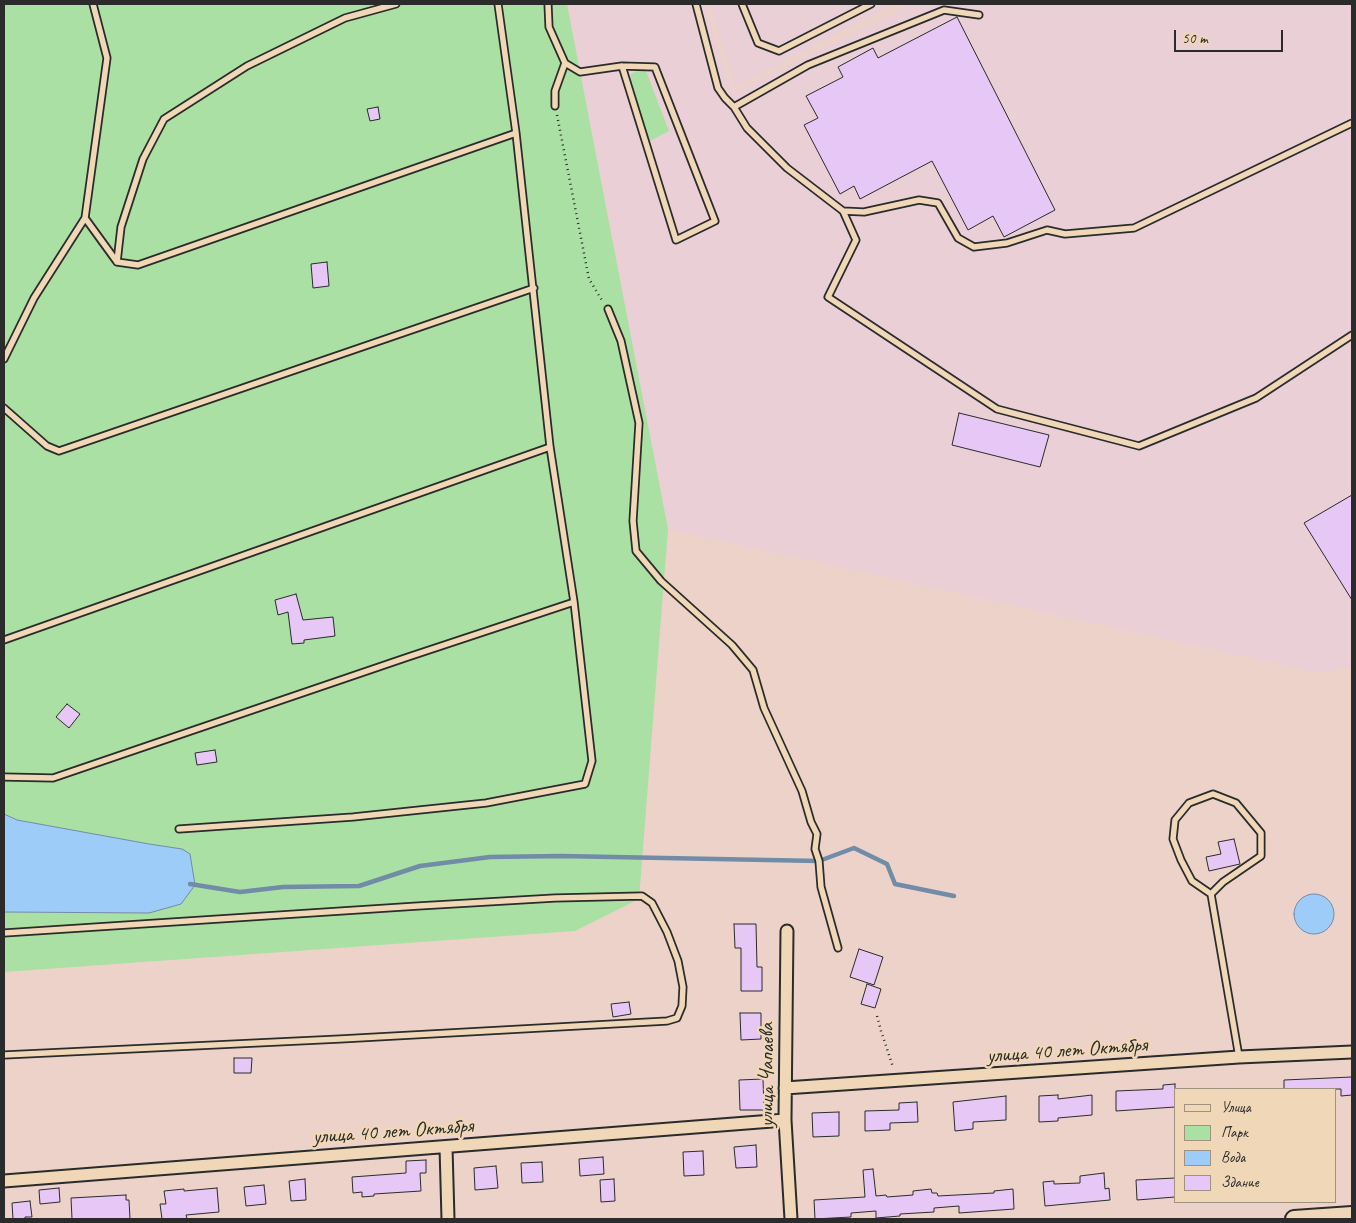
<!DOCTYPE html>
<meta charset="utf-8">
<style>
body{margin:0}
#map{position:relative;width:1356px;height:1223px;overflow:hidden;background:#edd2ca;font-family:Caveat,sans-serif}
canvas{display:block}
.frame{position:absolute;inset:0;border:5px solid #2b2b2b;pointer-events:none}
.legend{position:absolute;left:1174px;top:1088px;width:162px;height:115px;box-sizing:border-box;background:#f0d7b7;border:1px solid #a1927f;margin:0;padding:6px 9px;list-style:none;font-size:15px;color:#2b2b2b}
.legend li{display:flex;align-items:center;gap:10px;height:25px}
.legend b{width:25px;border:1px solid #a1927f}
.scale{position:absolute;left:1174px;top:30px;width:109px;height:22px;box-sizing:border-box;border:2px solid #2b2b2b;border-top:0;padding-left:6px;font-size:15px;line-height:18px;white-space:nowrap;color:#2b2b2b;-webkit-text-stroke:4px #f0d7b7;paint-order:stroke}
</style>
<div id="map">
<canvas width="1356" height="1223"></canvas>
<div class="frame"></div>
<ul class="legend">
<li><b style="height:6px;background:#f0d7b7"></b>Улица</li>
<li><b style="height:14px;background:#aae0a3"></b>Парк</li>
<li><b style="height:14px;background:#9eccf9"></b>Вода</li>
<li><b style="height:14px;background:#e6c7f5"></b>Здание</li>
</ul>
<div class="scale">50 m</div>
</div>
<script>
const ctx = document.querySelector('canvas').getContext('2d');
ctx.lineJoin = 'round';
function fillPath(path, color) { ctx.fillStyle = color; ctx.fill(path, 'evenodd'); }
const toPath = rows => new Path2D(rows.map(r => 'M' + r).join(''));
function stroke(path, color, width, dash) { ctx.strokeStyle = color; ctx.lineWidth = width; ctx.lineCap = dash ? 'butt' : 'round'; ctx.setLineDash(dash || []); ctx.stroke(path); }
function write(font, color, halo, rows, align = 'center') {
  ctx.font = font + ' Caveat,sans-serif'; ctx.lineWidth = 5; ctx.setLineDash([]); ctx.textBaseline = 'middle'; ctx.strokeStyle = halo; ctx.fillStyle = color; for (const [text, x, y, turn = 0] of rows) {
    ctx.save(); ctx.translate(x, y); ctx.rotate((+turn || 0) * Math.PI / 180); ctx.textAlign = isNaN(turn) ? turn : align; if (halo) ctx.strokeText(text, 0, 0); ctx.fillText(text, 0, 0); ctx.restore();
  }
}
fillPath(toPath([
 [567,4,705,4,732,93,912,4,1352,4,1352,666,1319,673,668,529],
 [709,4,895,4,736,87]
]), '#ebcfd7');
fillPath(toPath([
 [4,4,567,4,668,529,639,899,575,931,4,972,4,912,149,913,182,849,149,844,17,820,4,814],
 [638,70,646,71,669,131,650,141,630,83,631,74]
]), '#aae0a3');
const water = toPath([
 [4,814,17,820,149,844,182,849,190,854,195,885,181,904,149,913,4,912,4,814],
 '1294 914a20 20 0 1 1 40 0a20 20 0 1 1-40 0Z'
]);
fillPath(water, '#9eccf9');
stroke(water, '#708ca7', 1);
stroke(toPath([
 [190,884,240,892,283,887,359,886,420,866,490,857,561,856,819,861,854,848,887,864,895,884,954,896]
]), '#708ca7', 4.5);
const building = toPath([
 [957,17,1055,210,1004,237,993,216,968,230,932,161,860,199,854,186,840,194,804,125,818,118,806,96,843,77,838,67,873,48,878,58,957,17],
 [378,107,380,119,370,121,367,109,378,107],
 [327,262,329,286,313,288,311,264,327,262],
 [959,413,1049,435,1040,467,952,445,959,413],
 [1352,495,1352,600,1304,523,1352,495],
 [296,594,303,620,333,617,335,636,304,640,304,643,292,644,288,612,278,615,275,600,296,594],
 [67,704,80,714,69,728,56,717,67,704],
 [215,750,217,762,197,765,195,753,215,750],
 [1234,839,1240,864,1209,871,1206,857,1221,854,1218,842,1234,839],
 [734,924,756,924,757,967,762,967,762,991,741,991,741,948,735,948,734,924],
 [859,949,883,957,874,985,850,977,859,949],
 [867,984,881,989,875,1008,861,1004,867,984],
 [629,1002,631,1014,613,1017,611,1004,629,1002],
 [740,1013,761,1013,761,1039,741,1040,740,1013],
 [234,1058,252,1058,251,1073,234,1073,234,1058],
 [1352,1077,1352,1095,1341,1096,1341,1089,1284,1089,1284,1080,1352,1077],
 [763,1079,764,1110,740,1110,739,1080,763,1079],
 [1175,1084,1175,1107,1116,1111,1116,1091,1163,1089,1163,1085,1175,1084],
 [1058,1095,1058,1099,1092,1095,1092,1115,1058,1118,1058,1121,1039,1122,1039,1096,1058,1095],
 [1006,1096,1006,1120,973,1122,973,1129,955,1131,953,1102,1006,1096],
 [917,1102,918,1122,890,1123,890,1130,865,1131,865,1111,899,1110,899,1103,917,1102],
 [839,1112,839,1136,813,1137,812,1113,839,1112],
 [756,1145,757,1167,736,1168,734,1147,756,1145],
 [703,1151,704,1175,684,1176,683,1152,703,1151],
 [603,1157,604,1174,580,1176,579,1159,603,1157],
 [426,1160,426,1173,420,1173,421,1191,374,1194,374,1196,362,1197,362,1192,353,1193,352,1177,406,1173,406,1161,426,1160],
 [542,1162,543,1182,522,1183,521,1163,542,1162],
 [496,1166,498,1188,475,1190,474,1168,496,1166],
 [873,1169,876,1196,886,1195,887,1197,913,1195,913,1191,931,1189,932,1193,937,1193,938,1196,994,1193,994,1191,1013,1189,1014,1209,959,1213,959,1206,934,1208,934,1212,900,1214,900,1216,876,1218,876,1211,851,1213,851,1217,815,1219,814,1200,865,1197,863,1170,873,1169],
 [1104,1173,1105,1189,1109,1188,1110,1200,1045,1206,1043,1182,1054,1181,1054,1184,1080,1183,1080,1176,1104,1173],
 [1175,1178,1175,1197,1137,1200,1136,1180,1175,1178],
 [305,1179,306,1200,291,1201,289,1181,305,1179],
 [614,1179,615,1201,601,1202,600,1180,614,1179],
 [264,1185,266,1204,246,1206,244,1187,264,1185],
 [59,1188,60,1202,40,1204,39,1190,59,1188],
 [217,1188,219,1212,186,1215,187,1219,162,1219,160,1204,166,1204,164,1191,184,1189,184,1191,217,1188],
 [126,1195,126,1200,129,1200,130,1219,72,1219,71,1198,126,1195],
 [30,1201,32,1217,25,1217,25,1219,13,1219,12,1203,30,1201]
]);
fillPath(building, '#e6c7f5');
stroke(building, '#2b2b2b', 1);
const lane = toPath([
 [548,4,549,27,565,63,555,91,555,106],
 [696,4,718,88,725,98,734,107,808,65,944,10,979,15],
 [742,4,758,43,779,51,871,4],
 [565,63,580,72,622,66,655,67,715,221,676,240,622,66],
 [734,107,747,128,787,168,843,211,864,212,919,200,938,203,958,238,974,247,1007,243,1047,230,1065,234,1134,228,1352,123],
 [843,211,856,240,828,297,997,409,1139,446,1256,398,1352,335],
 [85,218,117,262,138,265,516,133],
 [117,262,121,227,143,159,164,119,247,66,345,18,396,4],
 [608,309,621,341,639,423,633,521,636,551,661,581,732,645,753,670,764,708,802,791,811,822,817,834,815,849,819,861,821,887,838,948],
 [4,359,34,298,85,218,107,58,93,4],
 [4,408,47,446,59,451,534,288],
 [4,640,550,447],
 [4,777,53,778,408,657,574,602],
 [179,829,353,817,486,803,585,784,592,761,574,602,550,447,516,133,498,4],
 [1211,894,1223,882,1261,856,1261,833,1236,803,1213,794,1189,803,1175,820,1173,839,1181,860,1192,881,1211,894,1239,1057],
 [4,933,418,906,555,898,642,896,652,903,667,932,678,961,683,987,682,1006,677,1018,667,1021,340,1039,4,1055]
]);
const street = toPath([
 [787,931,785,1120,791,1219],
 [785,1088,1239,1057,1352,1052],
 [446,1147,448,1219],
 [4,1181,785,1120]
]);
const secondary = toPath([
 [1294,1219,1352,1215]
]);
stroke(lane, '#2b2b2b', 9);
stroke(street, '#2b2b2b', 15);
stroke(secondary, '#2b2b2b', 20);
stroke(toPath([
 [557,115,589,279,603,302],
 [877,1016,881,1031,893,1067]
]), '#2b2b2b', 2.5, [1, 4]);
stroke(lane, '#f0d7b7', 5.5);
stroke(street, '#f0d7b7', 11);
stroke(secondary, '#f0d7b7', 16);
write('21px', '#2b2b2b', '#f0d7b7', [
 ["улица 40 лет Октября",1067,1051,-4],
 ["улица Чапаева",767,1075,-90],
 ["улица 40 лет Октября",393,1132,-4]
]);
</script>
